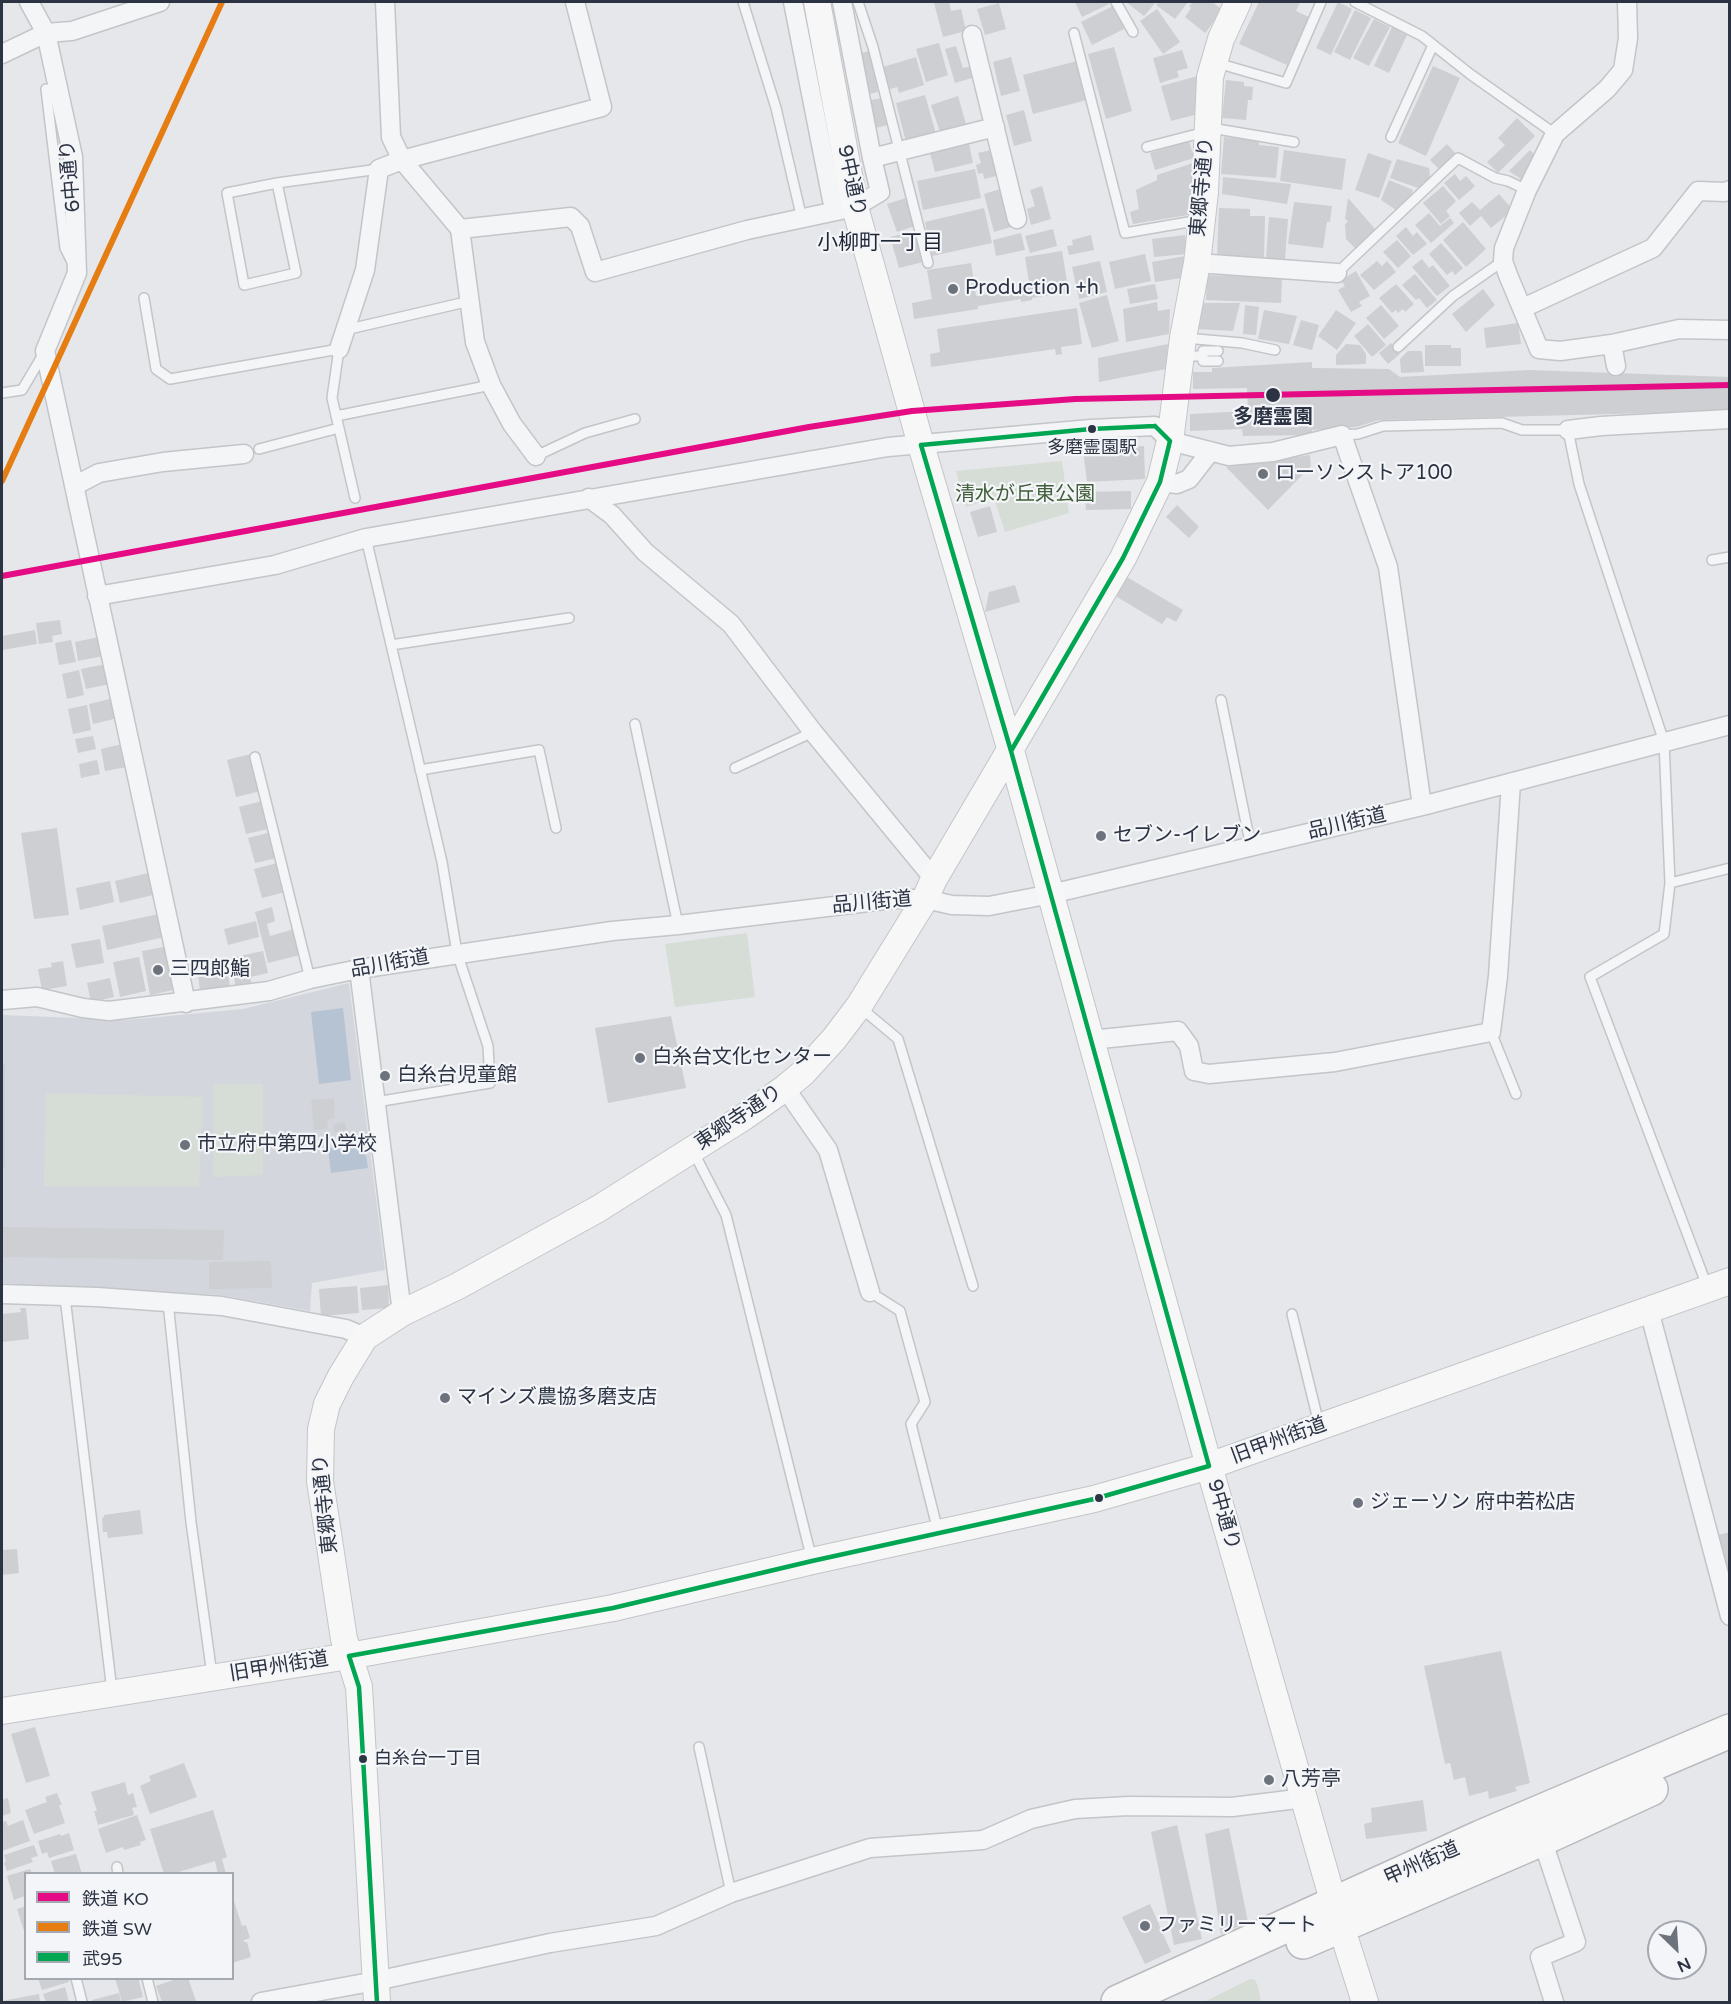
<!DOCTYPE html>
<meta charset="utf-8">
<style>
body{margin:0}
#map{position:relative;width:1731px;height:2004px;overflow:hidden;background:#e5e7ea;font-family:"Varela Round","Noto Sans JP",sans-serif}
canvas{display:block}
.frame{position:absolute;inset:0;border:3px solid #2c3443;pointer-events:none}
.legend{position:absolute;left:24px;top:1872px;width:210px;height:108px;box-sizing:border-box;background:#f4f5f8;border:2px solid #a4a8b0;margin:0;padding:8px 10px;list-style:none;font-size:18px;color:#2c3443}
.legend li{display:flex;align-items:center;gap:12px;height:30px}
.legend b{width:30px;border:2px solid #a4a8b0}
.north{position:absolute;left:1647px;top:1920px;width:60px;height:60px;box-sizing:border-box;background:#f4f5f8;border:2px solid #a4a8b0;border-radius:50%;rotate:155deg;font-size:16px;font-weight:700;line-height:24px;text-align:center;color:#2c3443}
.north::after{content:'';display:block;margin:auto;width:21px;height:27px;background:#6d737d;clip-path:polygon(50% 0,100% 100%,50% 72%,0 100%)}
</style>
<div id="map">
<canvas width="1731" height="2004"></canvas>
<div class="frame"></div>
<ul class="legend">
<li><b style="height:8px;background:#e50b84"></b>鉄道 KO</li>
<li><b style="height:8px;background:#e57d12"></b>鉄道 SW</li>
<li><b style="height:8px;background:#00a651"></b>武95</li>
</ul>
<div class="north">N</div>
</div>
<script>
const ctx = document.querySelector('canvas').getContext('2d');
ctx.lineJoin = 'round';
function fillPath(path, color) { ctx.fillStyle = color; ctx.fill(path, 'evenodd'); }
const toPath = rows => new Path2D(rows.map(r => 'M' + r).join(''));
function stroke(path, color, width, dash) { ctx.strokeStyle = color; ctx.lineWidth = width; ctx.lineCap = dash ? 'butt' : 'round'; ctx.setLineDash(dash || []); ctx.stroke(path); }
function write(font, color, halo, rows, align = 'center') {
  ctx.font = font + ' "Varela Round","Noto Sans JP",sans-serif'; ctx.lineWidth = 4.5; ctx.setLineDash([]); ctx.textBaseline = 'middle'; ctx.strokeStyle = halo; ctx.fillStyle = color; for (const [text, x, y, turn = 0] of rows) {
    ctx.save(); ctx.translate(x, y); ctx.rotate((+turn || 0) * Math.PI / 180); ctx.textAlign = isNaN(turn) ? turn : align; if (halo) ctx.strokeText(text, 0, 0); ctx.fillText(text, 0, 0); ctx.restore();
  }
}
fillPath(toPath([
 [349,983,385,1270,312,1283,310,1311,221,1295,2,1283,2,1015,127,1020,243,1009]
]), '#d4d6dd');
fillPath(toPath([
 [1062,461,1069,513,1005,532,994,498,966,507,956,471],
 [747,933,755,997,675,1007,665,944],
 [214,1084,263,1084,263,1175,213,1177],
 [46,1093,203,1097,199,1187,44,1186],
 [1250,1979,1255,1980,1258,1986,1261,2002,1204,2002]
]), '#d6ddd6');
fillPath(toPath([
 [343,1008,351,1080,319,1084,311,1012],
 [364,1143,368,1168,331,1173,328,1148]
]), '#b5c3d3');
fillPath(toPath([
 [939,2,949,2,951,11,961,9,966,31,943,37,934,3],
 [1075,2,1107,2,1109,4,1082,17],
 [1126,2,1156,2,1144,16],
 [1159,2,1188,2,1175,19,1156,5],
 [1193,2,1212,2,1223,10,1205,33,1185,17,1191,8,1189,6],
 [1259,2,1300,2,1296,11,1309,17,1287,65,1239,44],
 [1338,2,1352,9,1331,55,1316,48],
 [999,3,1006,29,985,35,977,9],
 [1113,6,1124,29,1092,45,1081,22],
 [1157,9,1180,42,1163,54,1140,21],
 [1355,10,1371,18,1350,60,1334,52],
 [1374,19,1390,27,1369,66,1353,58],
 [1392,27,1407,35,1389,73,1374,66],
 [939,43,948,75,926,82,916,49],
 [956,46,963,68,972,66,975,77,955,83,945,49],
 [1114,47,1132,111,1106,119,1088,54],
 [1182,50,1188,68,1177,71,1179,77,1160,83,1153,58],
 [869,51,878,92,864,95,855,55],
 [916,57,924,85,899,93,897,87,890,89,883,67],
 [1011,57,1020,91,1001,96,993,62],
 [1077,61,1087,100,1033,114,1023,75],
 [1433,66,1460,78,1426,156,1398,143],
 [1198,76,1202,113,1171,121,1161,86],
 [1226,80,1244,82,1244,86,1253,87,1252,100,1248,100,1246,120,1222,118],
 [925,95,936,134,906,142,896,103],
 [958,96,966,124,940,132,931,105],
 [881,98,888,125,875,128,867,101],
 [1024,110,1032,141,1014,146,1006,115],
 [1517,118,1535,136,1498,173,1487,162,1505,145,1498,138],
 [1224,137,1259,140,1259,145,1279,147,1276,178,1221,174],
 [1189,141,1194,158,1155,170,1150,153],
 [969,144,973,163,935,172,930,153],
 [1447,144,1456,154,1440,170,1430,160],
 [995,149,1001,175,984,179,983,173,978,174,976,165,981,163,978,153],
 [1284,150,1346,159,1342,190,1280,181],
 [1530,150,1537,157,1524,181,1509,171],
 [1368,153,1392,161,1379,198,1355,190],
 [1397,159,1429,168,1430,177,1418,188,1390,178],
 [1193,163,1194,214,1133,224,1130,212,1139,209,1136,190,1157,180,1157,175],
 [975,169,981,198,923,210,917,181],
 [1455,174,1460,181,1466,176,1475,186,1459,200,1444,183],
 [1223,177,1291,184,1287,204,1222,194],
 [1389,180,1413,190,1410,199,1396,210,1381,200],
 [1042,186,1051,219,1031,225,1027,209,1035,206,1030,190],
 [1443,186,1456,201,1446,211,1450,216,1441,224,1423,203],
 [1000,189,1011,227,994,232,984,194],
 [1499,194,1513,210,1491,228,1481,216,1470,226,1459,213,1472,202,1480,210],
 [906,198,915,226,897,232,887,204],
 [1348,198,1376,230,1356,249,1346,239,1345,224,1348,222,1345,218],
 [1294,202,1332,206,1330,222,1327,222,1323,248,1288,244],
 [984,208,992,243,932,256,925,222],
 [1219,208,1250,209,1250,216,1265,216,1264,257,1217,256],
 [1429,213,1440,226,1450,218,1454,223,1431,243,1415,225],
 [1269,217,1288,219,1285,259,1266,258],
 [1463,222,1486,249,1466,267,1443,240],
 [1406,227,1413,236,1417,232,1427,244,1413,255,1396,236],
 [1053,229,1057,246,1030,253,1025,236],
 [915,231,923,262,899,268,890,237],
 [1021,233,1025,250,996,256,993,240],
 [1091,235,1094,250,1069,255,1067,246,1073,245,1072,240],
 [1185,235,1187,254,1154,257,1152,239],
 [1397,240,1411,256,1398,268,1383,252],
 [1441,243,1463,268,1455,275,1452,271,1447,275,1429,254],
 [1062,251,1069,293,1062,294,1062,293,1032,298,1032,300,1021,302,1021,299,978,306,978,309,914,319,912,303,932,299,927,270,971,263,976,296,1030,288,1025,257],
 [1145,254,1151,281,1115,289,1109,262],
 [1185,256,1188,277,1155,282,1152,262],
 [1422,259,1429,268,1433,265,1450,286,1437,296,1412,267],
 [1100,261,1107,292,1079,299,1072,267],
 [1377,261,1382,266,1387,261,1396,272,1374,290,1360,275],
 [1356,271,1370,296,1359,302,1362,306,1351,312,1338,290,1345,286,1341,280],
 [1415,274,1437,300,1427,308,1419,298,1416,300,1402,285],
 [1207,275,1282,278,1281,303,1206,300],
 [1155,284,1158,299,1130,304,1127,289],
 [1396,284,1414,304,1405,312,1403,309,1398,313,1396,310,1392,313,1379,298],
 [1483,289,1495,305,1466,332,1452,314],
 [1107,295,1119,341,1092,348,1079,303],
 [1157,302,1158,311,1170,309,1169,334,1126,342,1123,309],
 [1200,303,1240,303,1233,331,1196,329],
 [1245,305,1259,307,1256,335,1243,334],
 [1381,305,1399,326,1384,339,1366,318],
 [1077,308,1082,344,1061,347,1062,354,1056,355,1055,349,931,367,930,354,940,352,937,329],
 [1264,310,1297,316,1289,344,1258,339],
 [1336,310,1356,323,1337,350,1318,336],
 [1301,320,1319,325,1312,350,1293,345],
 [1518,323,1521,344,1486,348,1484,328],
 [1368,324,1386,345,1372,357,1354,336],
 [1391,343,1400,354,1388,364,1379,353],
 [1168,344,1166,369,1099,382,1098,358],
 [1346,344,1360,345,1366,354,1366,364,1336,365,1336,355],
 [1425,345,1451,345,1451,348,1461,348,1461,366,1425,366],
 [1408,351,1422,351,1424,372,1401,373,1400,359],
 [1312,362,1312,368,1389,369,1400,377,1528,370,1730,377,1730,411,1379,420,1356,427,1312,430,1312,435,1243,436,1242,429,1190,431,1190,414,1248,411,1247,388,1193,389,1193,372,1212,372,1212,368],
 [1144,446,1145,479,1087,482,1083,450],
 [1310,455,1311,466,1268,510,1226,467],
 [1131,491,1131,509,1086,510,1085,492],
 [1177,505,1199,527,1189,538,1166,517],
 [990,506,997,532,978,537,970,512],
 [1125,576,1183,610,1176,622,1167,617,1162,624,1114,595],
 [1015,585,1020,602,985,612,989,592],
 [60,620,62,634,52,636,53,642,39,644,36,623],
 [35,630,37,644,2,650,2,636],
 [99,637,103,656,78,661,75,642],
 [71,640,76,662,59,665,55,643],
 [106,664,110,684,86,689,81,669],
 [79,670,84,695,67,699,62,674],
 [114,698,118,718,93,724,89,704],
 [87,705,91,730,73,734,68,709],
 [93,736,96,749,78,753,75,739],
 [122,744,127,767,105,771,101,749],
 [251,754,261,791,236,797,227,760],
 [97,760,100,774,81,778,79,764],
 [262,801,268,829,246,834,239,807],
 [57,828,69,915,34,919,21,833],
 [271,832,277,858,255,863,248,838],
 [277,863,285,892,262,898,254,869],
 [148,873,153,895,120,903,115,881],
 [110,881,114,902,80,910,76,888],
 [272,907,275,921,267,924,270,936,294,929,300,955,268,963,255,912],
 [159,914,164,937,107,950,102,926],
 [256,921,259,937,228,945,224,929],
 [100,939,104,963,76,968,71,944],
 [169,946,178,989,150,995,142,951],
 [263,951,268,973,250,977,252,985,236,988,230,958],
 [139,957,146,991,120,997,113,962],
 [63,961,67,986,42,990,38,969,52,967,51,963],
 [228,970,230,989,200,992,198,973],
 [110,978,114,997,91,1002,87,983],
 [671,1016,686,1088,608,1103,595,1028],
 [2,1065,5,1065,5,1167,2,1167],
 [334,1098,335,1118,328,1120,327,1129,314,1130,311,1100],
 [345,1122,347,1130,334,1132,333,1124],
 [2,1227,224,1230,223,1260,2,1257],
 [271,1261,272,1288,209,1289,209,1262],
 [388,1285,389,1308,362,1310,360,1288],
 [357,1286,359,1313,321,1316,319,1289],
 [20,1308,26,1308,29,1339,2,1342,2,1314,21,1312],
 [140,1510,143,1534,108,1538,107,1532,103,1532,102,1518,104,1517,104,1515],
 [1730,1532,1730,1576,1729,1576,1718,1535],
 [17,1549,19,1573,2,1575,2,1550],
 [1501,1651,1530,1783,1515,1787,1517,1791,1489,1799,1488,1791,1469,1796,1465,1777,1454,1780,1450,1763,1445,1764,1424,1666],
 [35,1727,50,1776,26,1783,11,1734],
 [184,1763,197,1797,150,1814,140,1786,151,1781,149,1776],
 [125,1782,128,1795,133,1793,137,1807,132,1808,134,1815,98,1825,94,1811,97,1811,91,1792],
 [57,1793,62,1805,59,1805,65,1823,34,1834,25,1810,47,1802,45,1797],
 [8,1798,11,1813,2,1816,2,1800],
 [1423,1800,1427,1831,1366,1839,1364,1824,1372,1822,1371,1808],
 [213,1810,227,1857,222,1859,226,1874,218,1874,215,1861,172,1874,164,1874,150,1829],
 [137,1815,146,1840,140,1842,141,1845,124,1850,123,1847,106,1853,98,1829],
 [23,1820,30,1841,2,1851,2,1822,6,1821,8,1826],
 [1177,1825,1202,1939,1174,1945,1151,1832],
 [1229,1828,1248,1922,1221,1934,1205,1834],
 [69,1833,74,1850,49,1858,47,1852,42,1854,38,1841,60,1834,61,1836],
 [34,1845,38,1856,31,1858,33,1862,7,1871,4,1863,6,1862,4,1855],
 [76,1854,82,1874,55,1874,51,1861],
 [30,1869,32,1874,26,1874,25,1896,14,1900,7,1876],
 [232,1895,242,1926,246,1925,250,1938,244,1940,244,1942,247,1942,251,1957,232,1963],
 [1150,1904,1171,1952,1145,1964,1122,1917],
 [26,1906,26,1934,25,1934,17,1909],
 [38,1978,68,1978,69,1982,42,1990],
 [115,1978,138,1978,143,1997,122,2002],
 [179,1978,188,1978,196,2001,162,2002,156,1986],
 [65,1987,69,2002,46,2002,43,1994],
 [119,1993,121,2002,92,2002,92,2000],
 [39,1994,40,2002,2,2002,2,2001]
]), '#cdcfd2');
const lane = toPath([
 [743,2,776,108,802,219],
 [858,2,873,47,928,263],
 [1116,2,1133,32],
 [1355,2,1422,36,1470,74,1555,134],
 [1074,33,1125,233,1200,220],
 [1217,63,1286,83,1321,2],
 [46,89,65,248,72,262],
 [1211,128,1294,142],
 [1391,137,1433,45],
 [1147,147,1205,132],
 [277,183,296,273,244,285,227,193,277,183,379,169],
 [1337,273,1458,158,1495,178,1508,181,1527,190],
 [144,298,156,369,170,379,339,349,332,398,355,498],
 [345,330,470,301],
 [1185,338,1242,343,1275,350],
 [1398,347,1453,296,1503,261],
 [1183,356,1203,356,1203,351,1218,351],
 [1203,356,1203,361,1218,361],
 [2,393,22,390,44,353],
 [336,416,491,385],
 [1342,435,1358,434,1383,426,1502,423,1522,430,1568,430,1579,484,1664,742,1670,883,1664,934,1590,977,1707,1286],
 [259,449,339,428],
 [536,456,585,433,635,419],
 [366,538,442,862,457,953,488,1046,490,1083,376,1102],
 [1712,560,1730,557],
 [391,645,569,618],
 [1221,700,1251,847],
 [635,724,678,925],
 [255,757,310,979],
 [735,768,813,732],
 [420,770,539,750,556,828],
 [1670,883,1730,868],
 [861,1008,898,1039,973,1286],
 [1491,1032,1516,1094],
 [693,1151,726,1215,812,1560],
 [870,1292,900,1311,925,1402,911,1424,938,1531],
 [65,1297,112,1691],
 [168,1302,191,1522,212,1675],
 [1292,1314,1319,1424],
 [699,1747,731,1893],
 [117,1867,118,1874],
 [76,1978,82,2002],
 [147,1978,153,2002]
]);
const street = toPath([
 [29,2,46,33,73,157,77,273,45,351,186,1003],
 [385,2,391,137,402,160,460,229,475,342,491,385,512,424,536,456],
 [793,2,832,200,854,206],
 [842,2,872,158],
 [972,35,1017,219],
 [2,54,46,33,72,31,160,2],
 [460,229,571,217,580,226,595,272,747,230,855,207,880,192,872,158,995,127],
 [1197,263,1337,273],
 [1523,308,1653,248,1698,191,1725,192,1730,190],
 [1612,344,1560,351,1539,349,1508,275,1503,261,1504,248,1527,190,1555,134,1607,89,1623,70,1628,38,1627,2],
 [339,349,365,270,379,169,402,160,602,107,575,2],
 [1616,366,1612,344,1679,329,1730,330],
 [1568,430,1601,426,1730,419],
 [1160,482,1177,484,1189,479,1210,452],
 [74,486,99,473,163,462,244,454],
 [589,498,612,515,645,552,731,624,813,732,934,879],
 [97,596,275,565,366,538,888,447,1091,429,1155,426,1170,441,1229,456,1273,452,1342,435,1388,567,1422,806],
 [359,969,402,1313],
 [2,1000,37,997,83,1008,109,1011,269,991,310,979,359,969,612,931,678,925,893,899,925,899,952,905,989,906,1051,894,1422,806,1730,725],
 [1091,1040,1178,1031,1189,1046,1194,1071,1209,1074,1335,1062,1491,1032,1498,976,1511,783],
 [785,1088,828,1150,870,1292],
 [2,1294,97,1297,222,1306,346,1329,365,1337],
 [1649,1310,1730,1616],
 [1542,1839,1576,1942,1540,1957,1554,2002],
 [261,2002,376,1981,550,1943,656,1926,731,1893,870,1848,983,1840,1031,1819,1075,1809,1128,1806,1232,1807,1305,1798]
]);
const secondary = toPath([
 [817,2,855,207,921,445,1011,751,1209,1466,1334,1904,1365,2002],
 [2,1711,349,1656,613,1608,812,1561,1094,1499,1209,1466,1730,1281],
 [377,2002,359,1687,344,1639,320,1481,321,1429,327,1404,341,1376,365,1337,402,1313,458,1286,598,1209,744,1117,785,1088,803,1073,834,1039,859,1006,925,899,934,879,1123,558,1160,482,1170,441,1183,338,1197,263,1205,192,1210,77,1221,39,1238,2]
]);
const highway = toPath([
 [1303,1942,1542,1839,1651,1789],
 [1118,2002,1481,1837,1730,1731]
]);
stroke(lane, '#c3c5c8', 12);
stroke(street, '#c3c5c8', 21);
stroke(secondary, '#c3c5c8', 28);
stroke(highway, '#b8babe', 36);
stroke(lane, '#f4f5f6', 9);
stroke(street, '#f4f5f6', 18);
stroke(secondary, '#f7f7f8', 26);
stroke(highway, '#f7f7f8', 33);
stroke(toPath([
 [1155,426,1170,441,1160,482,1123,558,1011,751,921,445,1091,429,1155,426],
 [377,2002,359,1687,349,1656,613,1608,812,1561,1094,1499,1209,1466,1011,751]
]), '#00a651', 4.5);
stroke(toPath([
 [2,576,809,427,912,411,1075,399,1730,385]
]), '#e50b84', 6);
stroke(toPath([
 [2,481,222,2]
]), '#e57d12', 6);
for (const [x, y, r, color] of [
 [953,289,6,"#6d737d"],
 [1273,395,8,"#2c3443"],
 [1092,429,5,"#2c3443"],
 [1263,474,6,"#6d737d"],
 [1101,836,6,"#6d737d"],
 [158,970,6,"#6d737d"],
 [640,1058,6,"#6d737d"],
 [385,1076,6,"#6d737d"],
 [185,1145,6,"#6d737d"],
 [445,1398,6,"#6d737d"],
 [1099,1498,5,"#2c3443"],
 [1358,1503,6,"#6d737d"],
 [363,1759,5,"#2c3443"],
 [1269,1780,6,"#6d737d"],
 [1145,1926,6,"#6d737d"]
]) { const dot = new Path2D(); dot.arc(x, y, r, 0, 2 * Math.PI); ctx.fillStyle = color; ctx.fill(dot); stroke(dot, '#f4f5f8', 2); }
write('18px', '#2c3443', '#f4f5f8', [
 ["多磨霊園駅",1092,448],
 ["白糸台一丁目",374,1759,"left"]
]);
write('20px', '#2c3443', '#f4f5f8', [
 ["6中通り",71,176,-95],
 ["9中通り",851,181,78],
 ["東郷寺通り",1203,187,-85],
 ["品川街道",1347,824,-13],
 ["品川街道",872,903,-5],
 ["品川街道",390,964,-10],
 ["東郷寺通り",739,1118,-34],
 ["旧甲州街道",1279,1441,-20],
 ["東郷寺通り",326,1504,-96],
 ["9中通り",1223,1515,74],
 ["旧甲州街道",279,1667,-9],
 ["甲州街道",1422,1864,-24]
]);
write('20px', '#2c3443', '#f4f5f8', [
 ["Production +h",965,289],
 ["ローソンストア100",1275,474],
 ["セブン-イレブン",1113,836],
 ["三四郎鮨",170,970],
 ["白糸台文化センター",652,1058],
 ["白糸台児童館",397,1076],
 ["市立府中第四小学校",197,1145],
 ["マインズ農協多磨支店",457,1398],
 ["ジェーソン 府中若松店",1370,1503],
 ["八芳亭",1281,1780],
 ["ファミリーマート",1157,1926]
], 'left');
write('bold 20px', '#2c3443', '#f4f5f8', [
 ["多磨霊園",1273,418]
]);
write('20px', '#405e3a', '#f4f5f8', [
 ["清水が丘東公園",1025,495]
]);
write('21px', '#1e2534', '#f4f5f8', [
 ["小柳町一丁目",880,243]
]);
</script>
